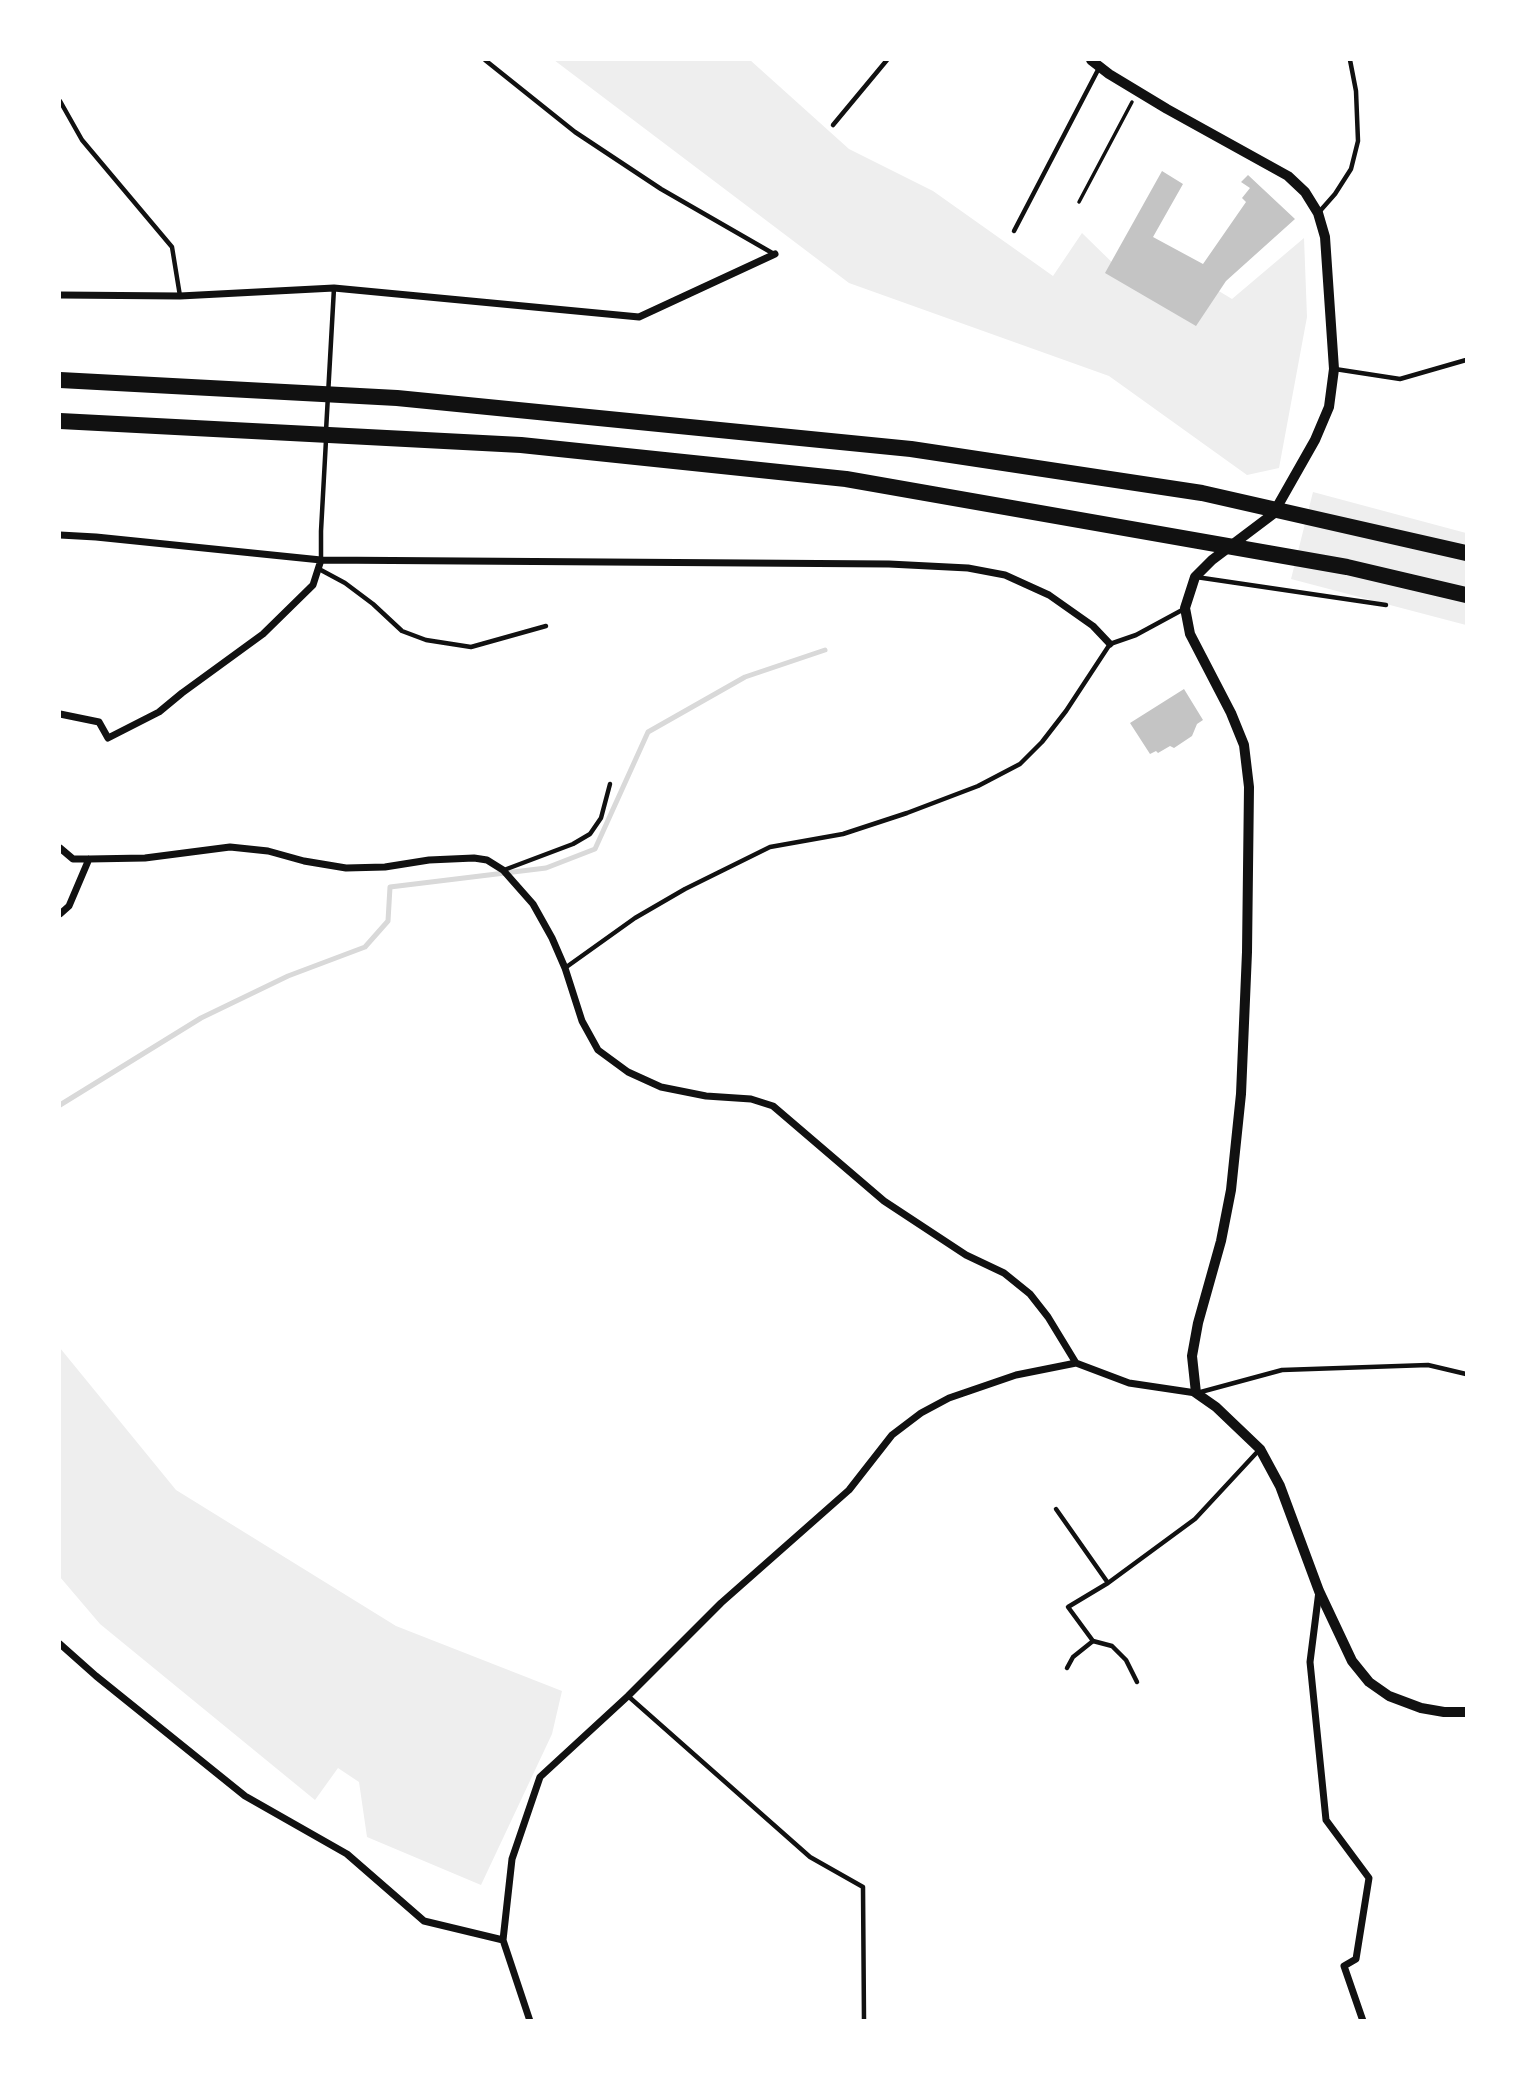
<!DOCTYPE html>
<style>
body{margin:0}
#map{position:relative;width:1526px;height:2080px;overflow:hidden;background:#fff;font-family:"PT Sans",sans-serif}
canvas{display:block}
.frame{position:absolute;inset:0;border:61px solid #fff;pointer-events:none}
</style>
<div id="map">
<canvas width="1526" height="2080"></canvas>
<div class="frame"></div>
</div>
<script>
const ctx = document.querySelector('canvas').getContext('2d');
ctx.lineJoin = 'round';
function fillPath(path, color) { ctx.fillStyle = color; ctx.fill(path, 'evenodd'); }
const toPath = rows => new Path2D(rows.map(r => 'M' + r).join(''));
function stroke(path, color, width, dash) { ctx.strokeStyle = color; ctx.lineWidth = width; ctx.lineCap = dash ? 'butt' : 'round'; ctx.setLineDash(dash || []); ctx.stroke(path); }
fillPath(toPath([
 [554,60,750,60,849,149,933,191,1053,276,1082,233,1125,275,1199,279,1232,299,1304,238,1307,317,1279,468,1247,475,1109,376,849,283],
 [1313,492,1466,533,1466,625,1291,579],
 [60,1348,176,1490,396,1626,562,1691,552,1734,481,1885,367,1837,359,1782,338,1768,315,1800,100,1624,60,1577]
]), '#eee');
stroke(toPath([
 [60,1105,201,1018,288,976,365,947,388,921,390,887,546,868,595,849,648,732,745,677,825,650]
]), '#d9d9d9', 5);
fillPath(toPath([
 [1162,171,1183,184,1153,237,1203,264,1246,202,1242,198,1250,188,1241,182,1248,175,1295,219,1226,281,1196,326,1105,273],
 [1184,689,1203,720,1197,724,1192,736,1174,748,1170,746,1158,753,1156,751,1150,754,1130,723]
]), '#c4c4c4');
stroke(toPath([
 [1079,202,1132,102]
]), '#111', 3.5);
stroke(toPath([
 [485,60,575,132,661,189,774,254],
 [60,101,82,140,172,247,180,296],
 [833,125,887,60],
 [1320,211,1335,194,1351,169,1358,141,1356,91,1350,60],
 [1014,231,1099,68],
 [1335,369,1400,379,1466,360],
 [326,431,334,288],
 [321,560,321,531,326,440],
 [319,569,345,583,373,604,402,631,426,640,471,647,546,626],
 [1196,577,1386,605],
 [504,870,573,844,590,834,601,818,610,784],
 [565,968,635,918,685,889,770,847,843,834,907,813,978,786,1020,764,1042,742,1066,711,1110,644,1136,635,1184,609],
 [1197,1393,1282,1370,1428,1365,1466,1374],
 [1056,1509,1108,1583],
 [1067,1668,1073,1657,1093,1641],
 [1137,1682,1126,1660,1112,1646,1093,1641,1068,1607,1108,1583,1195,1519,1260,1449],
 [628,1696,810,1857,863,1887,864,2021]
]), '#111', 4.5);
stroke(toPath([
 [60,295,180,296,334,288,639,317,775,254],
 [60,535,96,537,321,560,889,564,968,568,1005,575,1049,595,1093,626,1110,644],
 [60,714,99,722,108,738,159,712,182,693,263,634,313,585,321,560],
 [60,848,73,859,89,859,145,858,230,847,268,851,304,861,346,868,385,867,429,860,474,858,487,860,503,870,533,904,552,938,565,968,582,1021,598,1050,628,1072,661,1087,706,1096,751,1099,773,1106,884,1201,966,1255,1004,1273,1030,1294,1048,1317,1076,1363],
 [60,914,69,906,89,859],
 [1319,1591,1310,1662,1326,1820,1369,1878,1356,1959,1344,1966,1363,2021],
 [60,1644,96,1676,245,1796,347,1854,424,1921,503,1940],
 [530,2021,503,1940,512,1859,540,1777,628,1696,721,1603,849,1490,892,1435,921,1413,949,1398,1016,1375,1076,1363,1129,1383,1196,1393]
]), '#111', 7);
stroke(toPath([
 [1091,60,1109,74,1167,109,1288,176,1305,192,1318,213,1325,237,1334,369,1329,407,1315,440,1273,514,1212,560,1195,577,1185,608,1190,634,1231,713,1244,745,1249,787,1247,952,1241,1094,1231,1190,1221,1241,1198,1323,1192,1356,1196,1393,1216,1407,1260,1449,1280,1486,1319,1591,1352,1661,1369,1682,1389,1696,1421,1708,1444,1712,1466,1712]
]), '#111', 10);
stroke(toPath([
 [60,380,397,398,911,449,1202,493,1466,553],
 [60,421,521,445,846,479,1347,567,1466,595]
]), '#111', 16);
</script>
